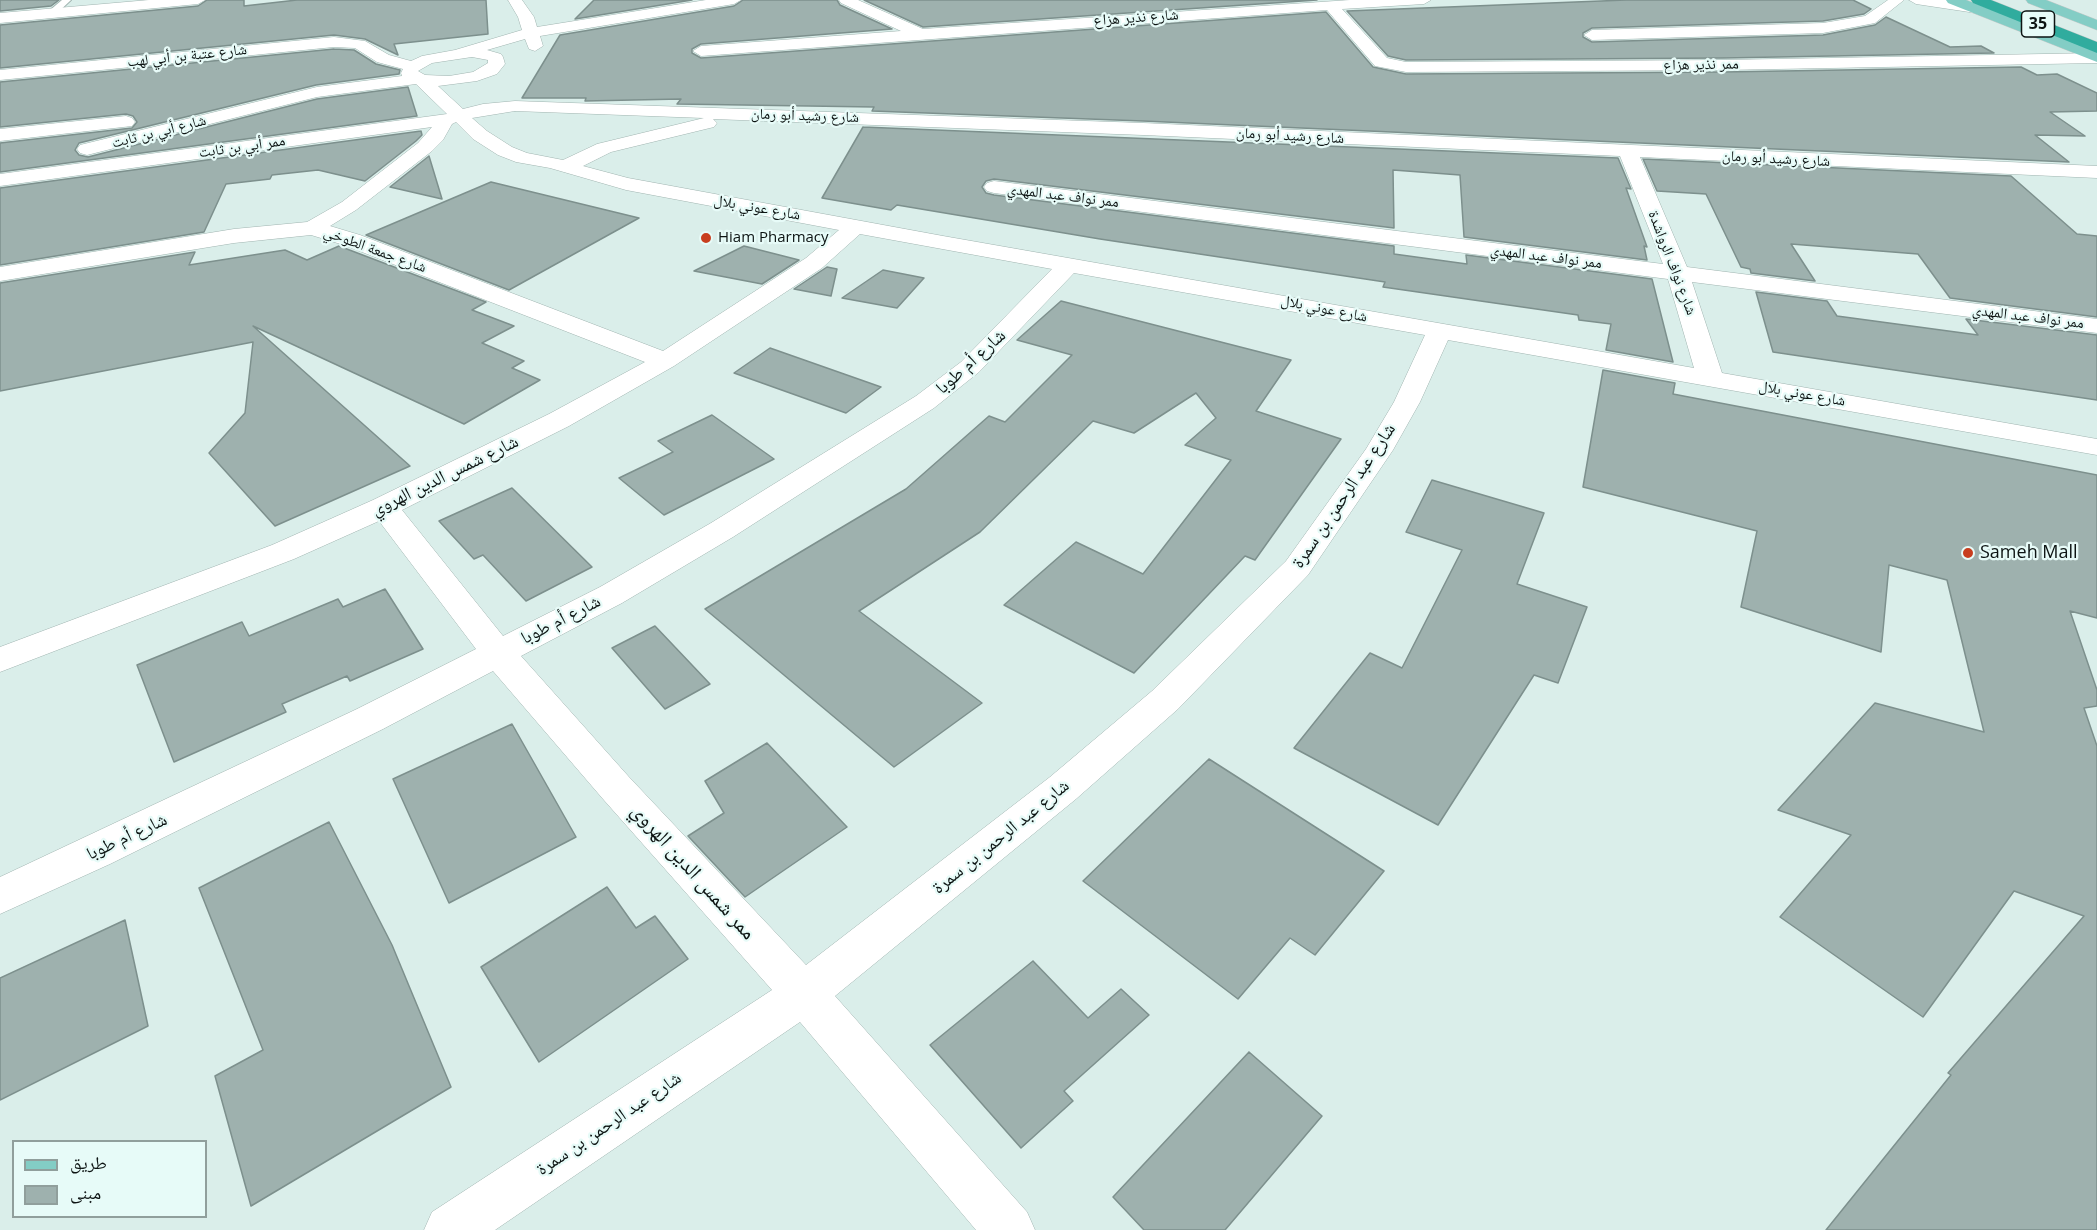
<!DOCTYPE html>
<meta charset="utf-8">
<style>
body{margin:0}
#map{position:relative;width:2097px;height:1230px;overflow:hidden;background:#daeeea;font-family:"Open Sans","Noto Naskh Arabic",sans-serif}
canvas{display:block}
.legend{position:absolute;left:12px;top:1140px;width:195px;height:78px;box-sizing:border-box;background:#e7fbf8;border:2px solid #909f9c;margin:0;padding:8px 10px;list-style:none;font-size:18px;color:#0d1413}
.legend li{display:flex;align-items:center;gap:12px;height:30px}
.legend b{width:30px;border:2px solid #909f9c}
</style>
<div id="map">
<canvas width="2097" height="1230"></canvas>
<ul class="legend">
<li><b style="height:8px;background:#83cdc5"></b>طريق</li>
<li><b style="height:16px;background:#9eb1ae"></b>مبنى</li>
</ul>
</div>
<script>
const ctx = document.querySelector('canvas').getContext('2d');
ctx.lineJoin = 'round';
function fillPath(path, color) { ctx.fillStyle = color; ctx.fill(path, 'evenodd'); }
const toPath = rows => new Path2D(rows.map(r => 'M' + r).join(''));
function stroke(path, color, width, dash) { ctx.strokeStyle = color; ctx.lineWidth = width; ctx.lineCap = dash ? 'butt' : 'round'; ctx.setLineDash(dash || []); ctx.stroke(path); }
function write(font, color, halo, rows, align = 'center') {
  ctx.font = font + ' "Open Sans","Noto Naskh Arabic",sans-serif'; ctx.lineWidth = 4.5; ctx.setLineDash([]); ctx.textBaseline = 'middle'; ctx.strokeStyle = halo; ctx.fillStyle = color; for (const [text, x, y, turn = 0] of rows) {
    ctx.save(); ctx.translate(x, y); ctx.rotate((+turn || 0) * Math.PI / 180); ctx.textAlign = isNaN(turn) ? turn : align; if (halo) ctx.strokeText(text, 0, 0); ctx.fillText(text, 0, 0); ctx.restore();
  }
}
const building = toPath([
 [0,0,59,0,51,6,0,11,0,0],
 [207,0,244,0,244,6,297,0,486,0,488,34,394,44,398,55,365,39,334,35,0,68,0,25,198,6,207,0],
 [594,0,692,0,575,19,594,0],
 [743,0,837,0,840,5,892,29,701,44,692,49,692,53,701,58,1326,12,1373,67,1406,74,1723,72,2021,67,2037,75,2057,74,2097,93,2097,111,2050,112,2085,136,2035,135,2069,162,1143,121,872,111,874,107,677,104,681,99,585,101,586,98,522,98,560,35,734,6,743,0],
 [864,0,1317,0,923,27,864,0],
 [1626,0,1853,0,1871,9,1864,14,1823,21,1592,28,1583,33,1583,37,1592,42,1823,35,1875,25,1886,17,1950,47,1981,46,1994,53,1723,58,1406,60,1388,56,1347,11,1626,0],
 [334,49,354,50,376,64,400,70,399,74,316,85,79,143,75,150,79,155,88,157,317,99,408,87,417,116,0,172,0,143,132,128,137,122,133,116,126,114,0,127,0,82,334,49],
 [863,127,1618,158,1631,189,1626,188,1647,247,1644,246,1647,260,1464,237,1460,175,1393,170,1394,228,994,179,986,181,982,187,986,193,994,195,1394,246,1394,254,1467,264,1466,255,1652,279,1673,362,1606,350,1611,324,1579,320,1578,315,1383,287,1385,282,1100,239,897,205,891,210,822,198,863,127],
 [421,131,422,135,416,141,365,181,318,170,272,175,270,179,226,184,204,232,0,265,0,188,421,131],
 [429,156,442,199,390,187,429,156],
 [1643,159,2011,176,2077,234,2097,236,2097,317,1950,298,1918,254,1791,244,1815,281,1751,273,1750,269,1741,267,1706,194,1657,191,1643,159],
 [491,182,639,218,509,290,366,235,491,182],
 [339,246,486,302,472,310,514,326,482,343,524,361,512,368,540,380,464,424,253,326,410,466,275,526,209,453,245,413,253,342,0,391,0,283,195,252,189,265,285,250,307,260,339,246],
 [744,246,799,260,762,284,694,271,744,246],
 [827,267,837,269,831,296,794,289,827,267],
 [883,270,924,278,897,308,842,298,883,270],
 [1756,292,1827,301,1837,316,1978,335,1966,319,2097,335,2097,400,1773,352,1756,292],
 [1061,301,1291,360,1256,411,1341,439,1255,560,1245,556,1134,673,1004,605,1076,542,1143,574,1231,460,1185,445,1216,418,1196,393,1134,433,1093,421,980,532,859,611,982,703,894,767,705,609,906,489,989,416,1005,422,1072,355,1017,340,1061,301],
 [770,348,881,387,846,413,734,373,770,348],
 [1603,370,1675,383,1673,394,2097,475,2097,618,2070,611,2097,690,2097,706,2084,708,2097,746,2097,1230,1826,1230,1951,1075,1948,1073,2084,916,2014,891,1923,1017,1780,917,1851,835,1778,810,1875,703,1984,732,1947,580,1889,565,1881,652,1741,607,1757,531,1583,487,1603,370],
 [712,415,774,459,664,515,619,478,673,452,658,441,712,415],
 [1432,480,1544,513,1517,584,1587,607,1558,683,1534,675,1438,825,1294,748,1370,653,1402,668,1462,550,1406,532,1432,480],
 [512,488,592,567,526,601,483,555,474,559,439,521,512,488],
 [385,589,423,649,350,681,347,676,282,704,286,712,174,762,137,665,242,622,249,636,338,599,343,607,385,589],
 [655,626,710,684,665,709,612,648,655,626],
 [512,724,576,837,449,903,393,779,512,724],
 [767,743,847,827,745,897,688,836,724,813,705,781,767,743],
 [1209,759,1384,871,1315,955,1290,938,1238,999,1083,881,1209,759],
 [329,822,392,945,451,1087,251,1206,215,1076,263,1050,199,888,329,822],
 [607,887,636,928,655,916,688,959,539,1062,481,967,607,887],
 [125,920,148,1026,0,1100,0,978,125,920],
 [1033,961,1088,1018,1121,989,1149,1015,1064,1091,1073,1101,1021,1148,930,1045,1033,961],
 [1249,1052,1322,1116,1225,1230,1144,1230,1113,1197,1249,1052]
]);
fillPath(building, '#9eb1ae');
stroke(building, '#7d908d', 1.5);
const lane = toPath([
 [62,0,71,0,55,15,49,15,49,11,62,0]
]);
const street = toPath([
 [149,0,205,0,198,4,0,23,0,13,149,0],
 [508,0,522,0,534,17,537,27,706,0,741,0,734,4,540,36,543,46,535,51,529,49,525,39,487,50,501,54,503,57,505,64,497,74,477,81,438,86,463,109,483,104,515,101,1143,123,2097,166,2097,178,1640,157,1687,267,2097,319,2097,333,1692,282,1722,373,2097,439,2097,455,1448,340,1420,402,1393,450,1308,575,1178,709,1076,799,835,996,1027,1212,1035,1230,976,1230,800,1022,495,1230,424,1230,432,1212,772,990,603,799,493,671,383,729,110,864,0,914,0,877,357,709,476,649,379,521,294,559,0,672,0,647,272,545,373,500,549,414,645,362,344,245,311,235,234,243,0,281,0,267,234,229,307,222,342,202,418,143,432,127,0,186,0,174,447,114,416,84,317,97,87,155,80,153,77,149,80,145,317,87,402,76,401,73,403,69,377,62,355,48,334,47,0,80,0,70,334,37,365,41,389,55,411,61,422,56,455,50,522,30,518,17,508,0],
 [472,57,488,60,488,63,473,72,449,76,425,75,418,71,432,63,472,57],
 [515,111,704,118,597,144,563,160,527,153,512,147,487,131,472,118,515,111],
 [713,119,1143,135,1620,156,1663,264,994,181,987,183,984,187,987,191,994,193,1668,279,1694,368,943,236,628,178,583,166,611,152,714,127,717,123,713,119],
 [456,122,473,139,498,155,516,162,550,168,626,190,839,230,806,258,663,351,360,235,330,226,356,210,432,151,443,140,452,124,456,122],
 [860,234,1052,269,961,362,916,396,711,523,600,587,503,636,402,510,569,426,674,366,822,268,860,234],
 [1074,273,1425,335,1394,402,1366,449,1286,561,1152,691,1050,777,806,965,629,777,521,656,622,603,733,537,934,408,979,372,1074,273],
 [839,0,858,0,923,29,1350,0,1431,0,1424,4,1342,9,1387,58,1406,62,1723,60,2097,53,2097,63,1723,70,1406,72,1375,66,1327,10,701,56,693,51,701,46,901,31,841,3,839,0],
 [1888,0,1904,0,1875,23,1823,33,1592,40,1584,35,1592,30,1823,23,1865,16,1888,0],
 [1909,0,1946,0,1976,5,1983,9,1976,13,1916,4,1909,0],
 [126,116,132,118,135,122,132,126,0,141,0,129,126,116]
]);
const primary = toPath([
 [1946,0,1966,0,2097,51,2097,62,1948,3,1946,0],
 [2026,0,2046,0,2097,20,2097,30,2028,3,2026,0]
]);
const highway = toPath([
 [1971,0,1991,0,2097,42,2097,53,1973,3,1971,0]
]);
stroke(lane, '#a0b4b0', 2);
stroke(street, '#a0b4b0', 1);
stroke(primary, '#cacbcb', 1);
stroke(highway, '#cacbcb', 1);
fillPath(lane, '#fff');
fillPath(street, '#fff');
fillPath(primary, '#83cdc5');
fillPath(highway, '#30ac9e');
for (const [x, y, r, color] of [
 [706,238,6,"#c83e1f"],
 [1968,553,6,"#c83e1f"]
]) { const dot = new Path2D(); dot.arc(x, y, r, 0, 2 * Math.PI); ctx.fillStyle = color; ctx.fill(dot); stroke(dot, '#e7fbf8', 2); }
write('15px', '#0d1413', '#e7fbf8', [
 ["شارع نذير هزاع",1136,18,-4],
 ["شارع عتبة بن أبي لهب",187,56,-6],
 ["ممر نذير هزاع",1701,65,-1],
 ["شارع رشيد أبو رمان",805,116,2],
 ["شارع أبي بن ثابت",159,132,-14],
 ["شارع رشيد أبو رمان",1290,136,3],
 ["ممر أبي بن ثابت",242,147,-8],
 ["شارع رشيد أبو رمان",1776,159,3],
 ["ممر نواف عبد المهدي",1063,196,7],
 ["شارع عوني بلال",757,208,10],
 ["شارع جمعة الطوخي",375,250,20],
 ["ممر نواف عبد المهدي",1546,257,7],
 ["شارع نواف الرواشدة",1672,263,69],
 ["شارع عوني بلال",1324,309,11],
 ["ممر نواف عبد المهدي",2028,317,7],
 ["شارع عوني بلال",1802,394,10]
]);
write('15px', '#0d1413', '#e7fbf8', [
 ["Hiam Pharmacy",718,238]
], 'left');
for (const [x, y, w] of [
 [2038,24,33]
]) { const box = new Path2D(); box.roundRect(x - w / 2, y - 13, w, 26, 4.5); ctx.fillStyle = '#e7fbf8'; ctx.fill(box); stroke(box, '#0d1413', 1.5); }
write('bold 16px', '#0d1413', null, [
 ["35",2038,24]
]);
write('18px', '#0d1413', '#e7fbf8', [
 ["شارع أم طوبا",971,362,-42],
 ["شارع شمس الدين الهروي",445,476,-26],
 ["شارع عبد الرحمن بن سمرة",1344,496,-56],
 ["شارع أم طوبا",561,620,-27],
 ["شارع أم طوبا",127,837,-25],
 ["شارع عبد الرحمن بن سمرة",1001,837,-39],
 ["شارع عبد الرحمن بن سمرة",609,1124,-34]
]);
write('18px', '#0d1413', '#e7fbf8', [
 ["Sameh Mall",1980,553]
], 'left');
write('21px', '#0d1413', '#e7fbf8', [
 ["ممر شمس الدين الهروي",693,872,48]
]);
</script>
